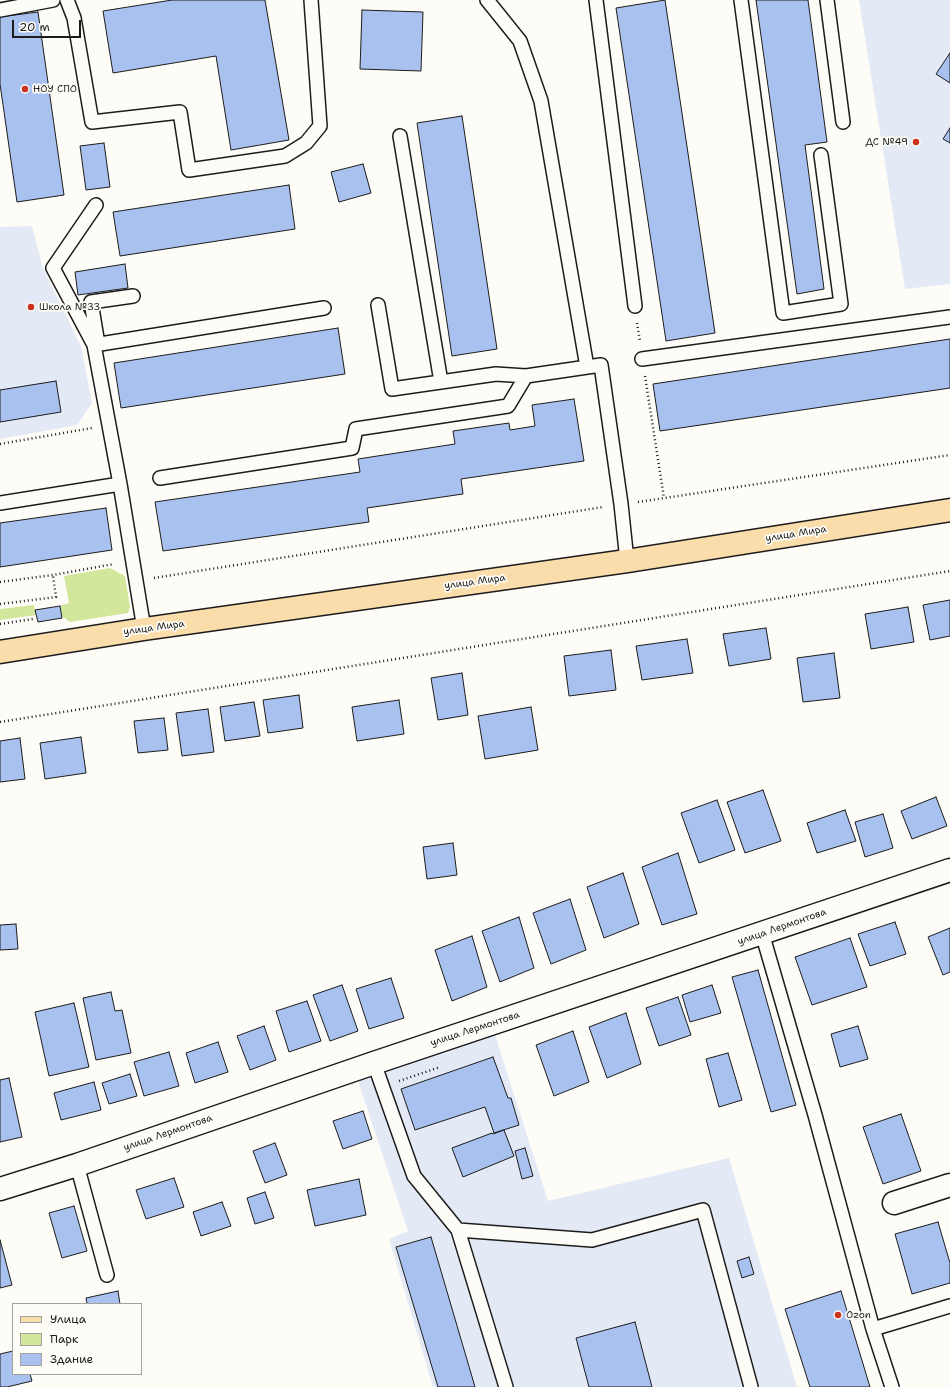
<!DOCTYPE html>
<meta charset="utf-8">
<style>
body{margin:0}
#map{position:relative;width:950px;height:1387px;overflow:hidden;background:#fdfcf7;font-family:"Shantell Sans",sans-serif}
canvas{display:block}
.legend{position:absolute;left:12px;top:1303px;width:130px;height:72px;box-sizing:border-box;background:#fdfcf7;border:1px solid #a3a29f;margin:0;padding:5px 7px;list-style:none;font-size:12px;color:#1c1c1c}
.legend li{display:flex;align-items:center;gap:8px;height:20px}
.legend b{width:20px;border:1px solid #a3a29f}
.scale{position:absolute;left:12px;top:20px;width:69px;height:18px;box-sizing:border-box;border:2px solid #1c1c1c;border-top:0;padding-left:5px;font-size:12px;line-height:14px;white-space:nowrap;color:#1c1c1c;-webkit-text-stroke:3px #fdfcf7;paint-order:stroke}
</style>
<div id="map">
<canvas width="950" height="1387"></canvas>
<ul class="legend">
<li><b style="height:5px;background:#faddab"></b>Улица</li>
<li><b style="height:11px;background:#d2e79c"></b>Парк</li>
<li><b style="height:11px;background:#a9c1ef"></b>Здание</li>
</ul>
<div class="scale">20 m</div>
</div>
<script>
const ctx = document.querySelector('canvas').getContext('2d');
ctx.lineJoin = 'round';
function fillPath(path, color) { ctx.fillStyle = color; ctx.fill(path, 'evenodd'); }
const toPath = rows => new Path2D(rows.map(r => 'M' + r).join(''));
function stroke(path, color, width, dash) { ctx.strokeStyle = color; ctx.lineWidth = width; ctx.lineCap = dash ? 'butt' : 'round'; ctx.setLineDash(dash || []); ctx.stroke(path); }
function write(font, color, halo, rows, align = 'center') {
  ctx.font = font + ' "Shantell Sans",sans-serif'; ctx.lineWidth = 3.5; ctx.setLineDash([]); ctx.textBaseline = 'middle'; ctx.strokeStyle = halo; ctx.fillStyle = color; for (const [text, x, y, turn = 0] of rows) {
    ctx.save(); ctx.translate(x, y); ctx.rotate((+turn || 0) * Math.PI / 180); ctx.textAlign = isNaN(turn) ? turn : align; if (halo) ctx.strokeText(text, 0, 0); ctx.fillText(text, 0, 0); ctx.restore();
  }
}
fillPath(toPath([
 [859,0,950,0,950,284,905,289],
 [32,226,43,268,81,346,92,403,77,425,0,439,0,227],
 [495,1035,548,1201,729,1158,797,1387,433,1387,389,1239,408,1231,358,1081]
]), '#e4eaf5');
fillPath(toPath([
 [110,568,125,576,130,607,128,613,70,622,62,616,60,606,69,603,64,576],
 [34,605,36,615,0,620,0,609]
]), '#d2e79c');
const building = toPath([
 [172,0,265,0,289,140,231,150,216,56,113,73,103,11,172,0],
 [665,0,715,333,666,341,616,8,665,0],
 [756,0,808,0,827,142,805,145,824,289,797,294,756,0],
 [362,10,423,12,421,71,360,69,362,10],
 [38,12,64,195,17,202,0,84,0,17,38,12],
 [950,53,950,83,936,74,950,53],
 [462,116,497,349,452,356,417,123,462,116],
 [950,128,950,143,943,139,950,128],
 [104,143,110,187,86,190,80,146,104,143],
 [363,164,371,193,339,202,331,172,363,164],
 [289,185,295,229,120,256,113,212,289,185],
 [125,264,128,288,78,295,75,272,125,264],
 [338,328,345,374,121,408,114,363,338,328],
 [950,339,950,388,660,431,653,384,950,339],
 [56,381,61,412,0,422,0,390,56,381],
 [574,399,584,461,461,479,463,494,367,508,369,522,163,551,155,502,360,472,358,459,455,444,453,431,509,423,510,430,535,426,532,405,574,399],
 [106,508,112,550,0,567,0,523,106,508],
 [950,600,950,636,930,640,923,605,950,600],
 [60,606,62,618,38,622,35,610,60,606],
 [908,607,914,642,871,649,865,614,908,607],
 [766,628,771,659,729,666,723,634,766,628],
 [687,639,693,673,642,680,636,646,687,639],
 [611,650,616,690,569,696,564,656,611,650],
 [834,653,840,698,803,702,797,658,834,653],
 [462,673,468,715,438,720,431,678,462,673],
 [299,695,303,728,268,733,263,700,299,695],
 [399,700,404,734,357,741,352,707,399,700],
 [254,702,260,736,225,741,220,707,254,702],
 [531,707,538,750,485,759,478,716,531,707],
 [208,709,214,752,182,756,176,713,208,709],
 [164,718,168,750,138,753,134,721,164,718],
 [81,737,86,773,45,779,40,743,81,737],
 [20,738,25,779,0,782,0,741,20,738],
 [763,790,781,841,745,853,727,802,763,790],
 [936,797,947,826,912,839,901,811,936,797],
 [717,800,735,850,699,863,681,813,717,800],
 [845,810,856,841,817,853,807,823,845,810],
 [883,814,893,848,865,857,855,822,883,814],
 [453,843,457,875,427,879,423,847,453,843],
 [678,853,697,914,662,925,642,867,678,853],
 [623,873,639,924,604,938,587,887,623,873],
 [570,899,586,950,551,964,533,913,570,899],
 [519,917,534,968,500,982,482,931,519,917],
 [895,922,906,954,870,966,858,934,895,922],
 [16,924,18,949,0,950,0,925,16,924],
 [950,928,950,972,943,975,928,937,950,928],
 [472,936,487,987,452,1001,435,950,472,936],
 [850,938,867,987,812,1005,795,957,850,938],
 [758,970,796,1105,771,1112,732,977,758,970],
 [391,978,404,1018,369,1029,356,989,391,978],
 [342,985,358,1031,330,1041,313,995,342,985],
 [712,985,721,1013,690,1022,682,995,712,985],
 [111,992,115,1011,122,1010,131,1053,96,1060,83,998,111,992],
 [678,997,691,1035,659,1046,646,1008,678,997],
 [307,1001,321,1041,289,1052,276,1011,307,1001],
 [74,1003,89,1067,49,1076,35,1012,74,1003],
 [626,1013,641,1064,607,1078,589,1027,626,1013],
 [264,1026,276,1060,250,1070,237,1036,264,1026],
 [858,1026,868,1059,840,1067,831,1034,858,1026],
 [573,1031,589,1082,554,1096,536,1045,573,1031],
 [218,1042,228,1072,195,1083,186,1053,218,1042],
 [169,1052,179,1086,144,1096,134,1062,169,1052],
 [728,1053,742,1100,719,1107,706,1059,728,1053],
 [493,1057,508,1098,511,1098,519,1125,494,1133,485,1107,415,1130,401,1089,493,1057],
 [130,1074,137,1096,109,1104,102,1083,130,1074],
 [9,1078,22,1137,0,1142,0,1080,9,1078],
 [94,1082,101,1110,61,1120,54,1093,94,1082],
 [363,1111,372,1139,343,1149,333,1121,363,1111],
 [901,1114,921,1171,883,1184,863,1127,901,1114],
 [504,1130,514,1156,463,1177,452,1148,492,1133,493,1134,504,1130],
 [275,1143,287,1175,265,1183,253,1151,275,1143],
 [525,1148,533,1176,522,1179,515,1151,525,1148],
 [174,1178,184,1207,146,1219,136,1190,174,1178],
 [359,1179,366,1215,315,1226,307,1190,359,1179],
 [265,1192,274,1218,255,1224,247,1198,265,1192],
 [222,1202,231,1226,201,1236,193,1212,222,1202],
 [74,1206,87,1251,62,1258,49,1213,74,1206],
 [938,1222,950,1263,950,1283,912,1294,895,1234,938,1222],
 [431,1237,475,1387,438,1387,396,1247,431,1237],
 [0,1240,12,1285,0,1288,0,1240],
 [749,1257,754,1274,742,1278,737,1261,749,1257],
 [118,1291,120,1304,87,1304,86,1298,118,1291],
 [841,1291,870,1387,810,1387,785,1309,841,1291],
 [635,1322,652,1387,589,1387,576,1338,635,1322],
 [13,1351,13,1374,30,1374,32,1381,7,1387,0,1387,0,1354,13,1351]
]);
fillPath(building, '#a9c1ef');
stroke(building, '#1c1c1c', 1);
const lane = toPath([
 [67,0,74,18,92,122,180,112,189,170,285,156,306,143,320,126,311,0],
 [487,0,520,41,541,101,587,367],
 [596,0,635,306],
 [741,0,783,313,841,304,821,155],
 [827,0,843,122],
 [0,10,53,0],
 [400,136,441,382],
 [378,305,392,389,496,374,526,376,601,365,621,504,627,561],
 [98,344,91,302,133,296],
 [94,345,53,268,96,205],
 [642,359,950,317],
 [160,478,352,448,356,429,508,406,526,376],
 [0,503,120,484],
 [144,629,120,484,94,345,324,308],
 [762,933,815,1115,873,1329,892,1387],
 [374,1063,414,1176,458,1230,592,1240,703,1210,751,1387],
 [77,1165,107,1275],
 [458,1230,506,1387],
 [873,1329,950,1306]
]);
const street = toPath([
 [894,1203,950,1185]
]);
const secondary = toPath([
 [0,1189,77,1165,374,1063,950,870]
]);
const primary = toPath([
 [0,652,144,629,627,561,950,510]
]);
stroke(lane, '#1c1c1c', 16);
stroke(street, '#1c1c1c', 25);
stroke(secondary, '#1c1c1c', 25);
stroke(primary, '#1c1c1c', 25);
stroke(toPath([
 [637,323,640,341],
 [645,376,664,498],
 [0,444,92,428],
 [638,502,950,455],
 [154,578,603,507],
 [0,582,53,575,114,564],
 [0,604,56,597,53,575],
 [0,624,33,619],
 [0,722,950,571],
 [399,1081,440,1067]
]), '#1c1c1c', 2.5, [1, 3]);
stroke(lane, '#fdfcf7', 13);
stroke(street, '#fdfcf7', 22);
stroke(secondary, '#fdfcf7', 22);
stroke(primary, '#faddab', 22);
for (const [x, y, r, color] of [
 [25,89,4,"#c8321e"],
 [916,142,4,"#c8321e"],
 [31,307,4,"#c8321e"],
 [838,1315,4,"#c8321e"]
]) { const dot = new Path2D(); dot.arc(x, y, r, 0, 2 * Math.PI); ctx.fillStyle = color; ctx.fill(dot); stroke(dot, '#fdfcf7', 1.5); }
write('10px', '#1c1c1c', '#fdfcf7', [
 ["НОУ СПО",33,89],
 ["ДС №49",908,142,"right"],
 ["Школа №33",39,307],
 ["Ozon",846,1315]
], 'left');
write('10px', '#1c1c1c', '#fdfcf7', [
 ["улица Мира",796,534,-9],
 ["улица Мира",475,582,-8],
 ["улица Мира",154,628,-8],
 ["улица Лермонтова",782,927,-19],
 ["улица Лермонтова",475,1029,-18],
 ["улица Лермонтова",168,1133,-19]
]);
</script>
